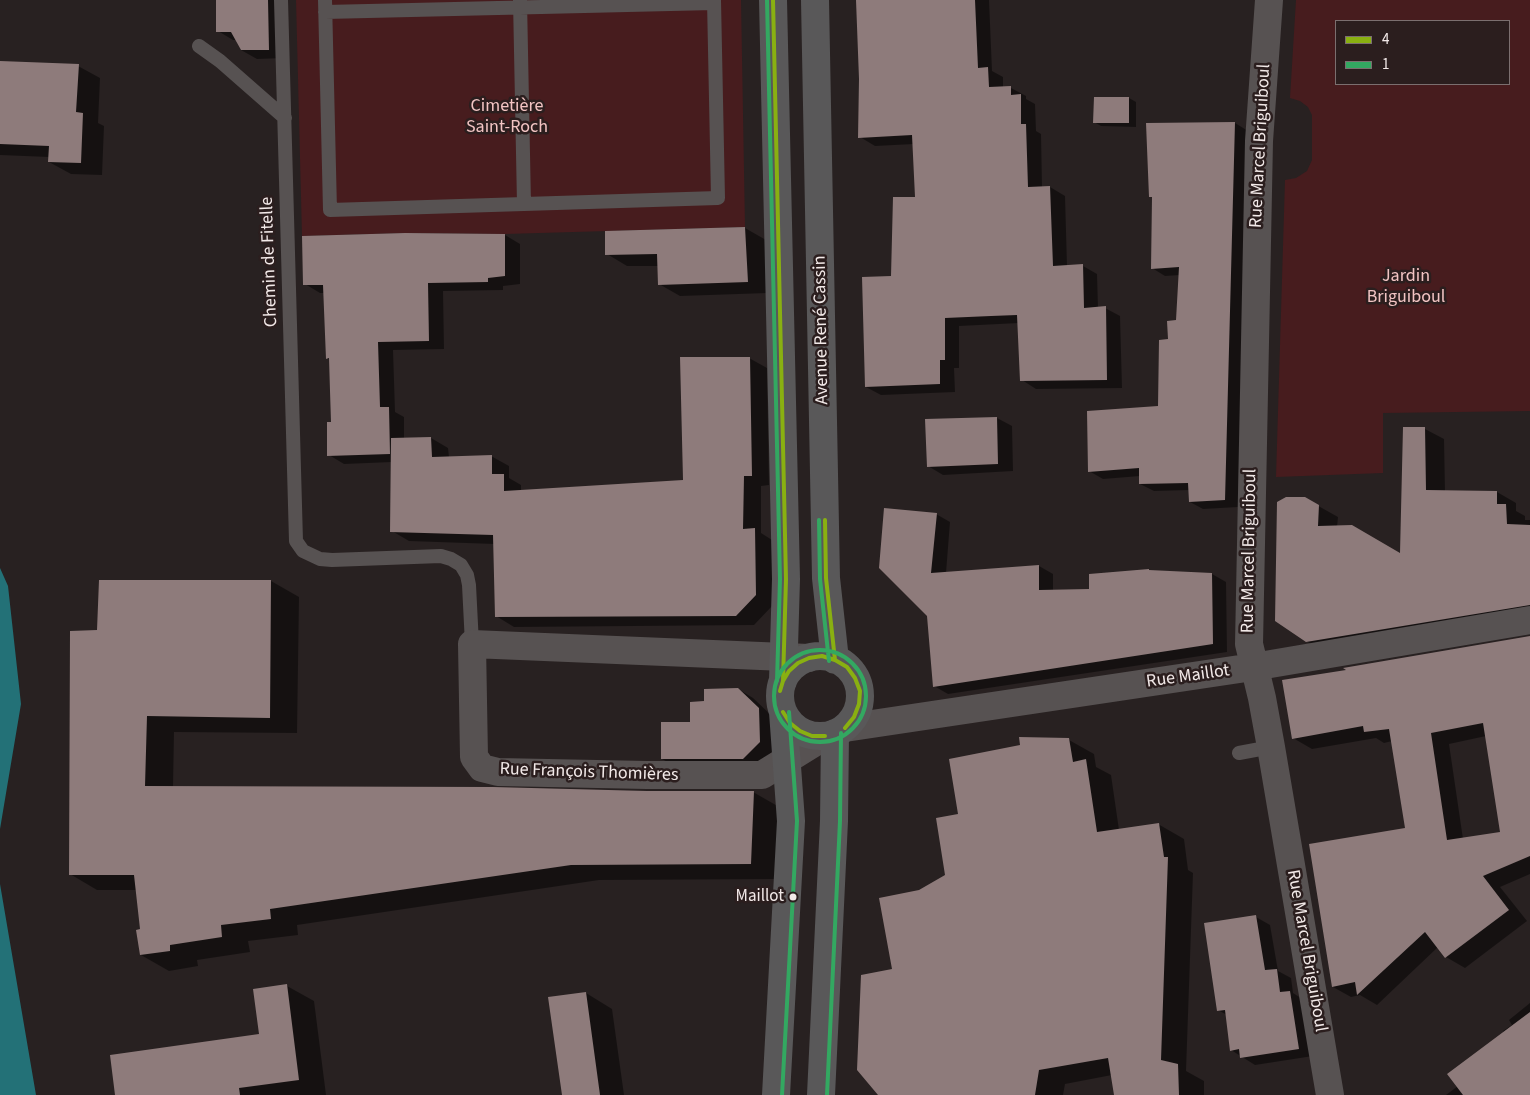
<!DOCTYPE html>
<meta charset="utf-8">
<style>
body{margin:0}
#map{position:relative;width:1530px;height:1095px;overflow:hidden;background:#282121;font-family:"Source Sans 3",sans-serif}
canvas{display:block}
.legend{position:absolute;left:1335px;top:20px;width:175px;height:65px;box-sizing:border-box;background:#2b1e1e;border:1px solid #7b6f6f;margin:0;padding:6px 9px;list-style:none;font-size:15px;color:#f2e9e8}
.legend li{display:flex;align-items:center;gap:10px;height:25px}
.legend b{width:25px;border:1px solid #7b6f6f}
</style>
<div id="map">
<canvas width="1530" height="1095"></canvas>
<ul class="legend">
<li><b style="height:6px;background:#89b011"></b>4</li>
<li><b style="height:6px;background:#33a861"></b>1</li>
</ul>
</div>
<script>
const ctx = document.querySelector('canvas').getContext('2d');
ctx.lineJoin = 'round';
function fillPath(path, color) { ctx.fillStyle = color; ctx.fill(path, 'evenodd'); }
const toPath = rows => new Path2D(rows.map(r => 'M' + r).join(''));
function stroke(path, color, width, dash) { ctx.strokeStyle = color; ctx.lineWidth = width; ctx.lineCap = dash ? 'butt' : 'round'; ctx.setLineDash(dash || []); ctx.stroke(path); }
function write(font, color, halo, rows, align = 'center') {
  ctx.font = font + ' "Source Sans 3",sans-serif'; ctx.lineWidth = 5; ctx.setLineDash([]); ctx.textBaseline = 'middle'; ctx.strokeStyle = halo; ctx.fillStyle = color; for (const [text, x, y, turn = 0] of rows) {
    ctx.save(); ctx.translate(x, y); ctx.rotate((+turn || 0) * Math.PI / 180); ctx.textAlign = isNaN(turn) ? turn : align; if (halo) ctx.strokeText(text, 0, 0); ctx.fillText(text, 0, 0); ctx.restore();
  }
}
fillPath(toPath([
 [296,0,741,0,745,227,505,234,405,233,302,236],
 [1296,0,1530,0,1530,411,1383,413,1383,473,1276,477,1285,180,1296,178,1307,171,1312,160,1312,115,1308,107,1300,101,1290,98],
 [1336,21,1509,21,1509,84,1336,84]
]), '#471c1e');
fillPath(toPath([
 [0,568,8,586,21,704,0,829],
 [0,884,36,1095,0,1095]
]), '#237177');
fillPath(toPath([
 [217,0,283,0,284,58,257,59,241,50,236,40,233,40,218,31],
 [857,0,989,0,992,71,1003,77,1003,88,1011,88,1026,96,1026,99,1035,104,1036,131,1041,134,1042,187,1050,187,1065,196,1067,266,1083,266,1097,274,1098,308,1105,308,1120,316,1122,388,1036,389,1022,380,1019,323,959,326,959,368,954,368,955,392,881,395,866,387,892,277,916,199,914,144,875,146,860,137,860,79],
 [0,63,78,66,100,78,98,123,104,126,102,175,71,174,49,162,49,157,0,155],
 [1129,98,1136,102,1136,127,1101,126,1094,122],
 [1235,123,1248,131,1238,507,1203,509,1190,502,1190,490,1154,491,1140,484,1140,476,1103,479,1089,471,1159,407,1170,340,1178,321,1180,275,1165,276,1152,268,1153,198,1151,196],
 [745,228,766,240,768,293,680,296,659,284,659,266,627,266,607,254,606,232],
 [505,235,520,244,520,284,503,286,503,290,443,291,444,349,393,350,395,412,404,417,404,439,431,438,448,448,449,457,491,456,509,466,509,478,521,485,521,491,684,481,749,358,767,368,769,485,761,486,761,533,772,540,773,605,754,625,514,627,496,616,495,544,409,541,392,531,392,462,344,464,329,455,332,423,330,360,327,358,325,293,320,293,305,284],
 [997,418,1012,426,1013,471,943,475,928,466],
 [1404,429,1425,429,1444,439,1445,492,1497,492,1516,503,1516,511,1525,516,1525,520,1530,520,1530,618,1326,652,1306,641,1304,498,1338,517,1337,527,1401,555],
 [936,514,950,522,946,573,1039,566,1053,574,1053,591,1091,590,1149,570,1152,572,1212,574,1226,582,1227,652,948,694,934,686,928,615,880,567],
 [100,581,271,581,299,597,297,733,174,732,173,787,753,792,781,808,778,879,599,880,297,925,298,935,248,941,250,952,197,960,198,966,169,971,141,955,142,930,137,890,97,890,70,874,99,631],
 [1530,637,1530,874,1500,887,1527,921,1465,968,1446,957,1438,947,1377,1005,1360,995,1351,997,1333,987,1406,829,1392,741,1384,743,1376,738,1312,749,1293,738],
 [1486,736,1502,833,1463,839,1449,744],
 [738,689,753,698,773,717,774,751,758,767,677,767,662,759,705,703],
 [1069,740,1094,754,1096,767,1111,775,1119,830,1158,824,1184,839,1188,870,1193,873,1186,1071,1204,1081,1204,1095,1116,1095,1112,1075,1065,1084,1063,1095,879,1095,894,970,919,891,946,876,959,815],
 [1256,917,1270,925,1278,971,1291,978,1293,993,1304,1000,1313,1056,1255,1065,1231,1050,1227,1015,1218,1010],
 [287,986,314,1001,326,1095,116,1095,260,1035],
 [586,993,612,1009,624,1095,563,1095],
 [1530,1003,1530,1095,1446,1095,1458,1086,1504,1032,1503,1031,1512,1025,1509,1020]
]), '#0007');
fillPath(toPath([
 [216,0,268,0,269,50,241,50,231,32,216,32],
 [856,0,975,0,978,68,988,67,989,87,1011,86,1011,95,1021,94,1021,124,1026,124,1028,187,1050,186,1053,266,1083,264,1084,308,1106,306,1107,380,1020,381,1017,315,991,316,945,318,945,360,940,360,940,384,865,387,862,277,891,276,893,197,915,197,912,135,858,138,859,79],
 [0,61,79,64,76,112,83,113,81,163,48,162,49,146,0,144],
 [1094,97,1129,97,1129,123,1093,123],
 [1235,122,1225,500,1189,502,1188,483,1139,484,1139,468,1088,472,1087,411,1158,406,1159,340,1168,339,1167,321,1176,320,1179,267,1151,269,1152,197,1149,197,1146,123],
 [745,227,748,282,658,285,657,254,605,255,605,231],
 [405,233,505,234,505,276,488,278,488,282,428,283,429,341,378,342,380,407,389,407,390,454,327,456,327,422,331,422,330,391,329,358,326,359,323,285,303,285,302,236],
 [680,357,750,357,752,476,744,476,743,529,755,528,756,595,736,616,495,617,493,535,390,532,391,438,431,437,432,457,492,455,492,474,504,474,504,491,683,480],
 [997,417,998,464,927,467,925,419],
 [1403,427,1425,427,1426,490,1497,491,1497,504,1506,504,1507,524,1530,525,1530,605,1306,642,1275,621,1277,502,1286,497,1305,497,1319,505,1318,526,1352,525,1400,553],
 [884,508,937,513,931,573,1039,565,1039,590,1089,589,1089,574,1149,569,1149,570,1212,573,1213,644,933,687,927,616,879,568],
 [99,580,271,580,270,718,147,716,145,786,493,787,647,791,754,791,751,864,571,865,270,909,271,919,221,925,222,937,170,945,170,951,140,955,136,930,140,929,134,875,69,875,70,631,97,630],
 [1530,636,1530,856,1483,876,1509,910,1445,958,1425,932,1357,995,1355,982,1332,987,1309,844,1405,828,1389,729,1364,732,1363,726,1292,739,1282,680,1346,670,1343,668],
 [1483,723,1500,832,1447,840,1431,733],
 [738,688,759,708,760,742,743,759,661,759,661,722,690,722,690,702,704,701,704,689],
 [1019,737,1069,738,1073,762,1086,759,1097,832,1159,823,1164,857,1168,857,1161,1060,1178,1064,1179,1095,1114,1095,1108,1058,1039,1070,1035,1095,878,1095,857,1070,861,975,892,969,879,898,919,890,945,875,936,818,958,814,949,759,1020,745],
 [1256,915,1265,970,1277,969,1280,992,1290,991,1299,1049,1240,1058,1239,1049,1230,1051,1225,1010,1217,1011,1204,923],
 [287,984,299,1080,239,1088,240,1095,115,1095,110,1055,259,1034,253,989],
 [586,992,600,1095,562,1095,548,997],
 [1530,1012,1530,1095,1463,1095,1447,1074]
]), '#8e7b7b');
stroke(toPath([
 [281,0,296,541,303,551,320,559,332,560,441,556,451,559,461,565,467,575,469,585,472,644],
 [325,0,330,210,718,198,714,0],
 [520,0,524,204],
 [325,12,714,3],
 [199,46,220,61,285,118],
 [1239,753,1271,747]
]), '#575252', 14);
stroke(toPath([
 [1269,0,1259,141,1249,644,1262,698,1271,747,1330,1095],
 [809,658,472,644,474,757,482,768,498,772,647,775,762,775,825,736],
 [845,728,1253,667,1530,620]
]), '#575252', 28);
stroke(toPath([
 [773,0,786,579,783,681],
 [815,0,826,578,835,660],
 '780 696a40 40 0 1 1 80 0a40 40 0 1 1-80 0Z',
 [776,1095,791,821,783,712],
 [821,1095,834,821,835,733]
]), '#595859', 28);
stroke(toPath([
 [773,0,786,579,783,681],
 [825,520,826,578,835,660],
 [780,691,783,681,789,671,798,663,809,658,822,656,835,660,847,667,855,678,860,691,859,704,854,717,845,728],
 [783,712,790,723,800,731,812,736,825,736]
]), '#89b011', 4);
stroke(toPath([
 [767,0,780,579,777,681],
 [819,520,820,579,829,661],
 '774 696a46 46 0 1 1 92 0a46 46 0 1 1-92 0Z',
 [782,1095,797,821,789,712],
 [827,1095,840,821,841,733]
]), '#33a861', 4);
for (const [x, y, r, color] of [
 [793,897,4.5,"#f2e9e8"]
]) { const dot = new Path2D(); dot.arc(x, y, r, 0, 2 * Math.PI); ctx.fillStyle = color; ctx.fill(dot); stroke(dot, '#2b1e1e', 2); }
write('17px', '#f2e9e8', '#2b1e1e', [
 ["Maillot",784,897]
], 'right');
write('18px', '#f2c4c3', '#2b1e1e', [
 ["Cimetière",507,107],
 ["Saint-Roch",507,128],
 ["Jardin",1406,277],
 ["Briguiboul",1406,298]
]);
write('18px', '#f2e9e8', '#2b1e1e', [
 ["Rue Marcel Briguiboul",1261,146,-87],
 ["Chemin de Fitelle",270,262,-92],
 ["Avenue René Cassin",822,330,-91],
 ["Rue Marcel Briguiboul",1250,551,-89],
 ["Rue Maillot",1188,677,-8],
 ["Rue François Thomières",589,773,2],
 ["Rue Marcel Briguiboul",1306,951,80]
]);
</script>
